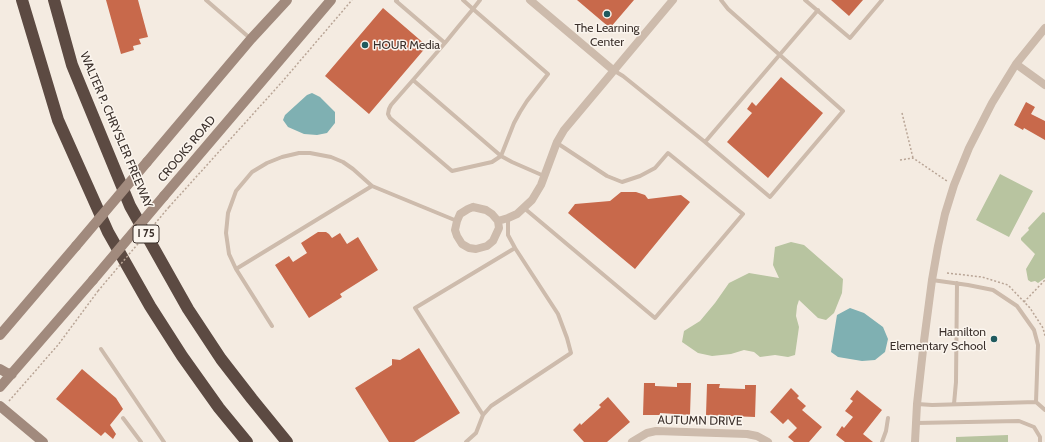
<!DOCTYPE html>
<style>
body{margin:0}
canvas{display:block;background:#f4ebe1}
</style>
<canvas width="1045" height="442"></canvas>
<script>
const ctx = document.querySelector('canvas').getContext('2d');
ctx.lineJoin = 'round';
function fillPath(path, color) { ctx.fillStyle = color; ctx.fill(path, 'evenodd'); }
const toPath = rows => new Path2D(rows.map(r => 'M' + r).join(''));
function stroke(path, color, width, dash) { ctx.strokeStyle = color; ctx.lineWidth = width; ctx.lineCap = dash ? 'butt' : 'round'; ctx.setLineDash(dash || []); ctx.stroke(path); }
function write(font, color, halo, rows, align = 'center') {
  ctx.font = font + ' Cabin,sans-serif'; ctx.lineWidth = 3; ctx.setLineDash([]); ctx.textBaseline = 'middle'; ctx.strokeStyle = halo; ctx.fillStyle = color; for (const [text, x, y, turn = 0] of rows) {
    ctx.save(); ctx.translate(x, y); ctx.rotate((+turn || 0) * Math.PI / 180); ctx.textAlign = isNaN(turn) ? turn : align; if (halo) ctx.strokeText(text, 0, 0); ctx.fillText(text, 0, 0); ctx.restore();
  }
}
fillPath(toPath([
 [1000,174,1033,191,1009,237,976,220],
 [1043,212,1045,213,1045,278,1038,283,1035,281,1031,282,1028,280,1026,269,1035,254,1021,240,1021,238,1029,230,1028,228],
 [791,242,804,245,843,279,842,293,834,313,826,320,818,318,799,300,797,306,796,316,799,327,795,355,788,357,775,355,760,357,754,352,744,350,731,354,712,356,698,353,682,342,684,331,700,321,715,303,729,283,749,273,779,278,773,265,775,247],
 [1008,435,1008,442,956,442,956,437]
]), '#b8c4a0');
fillPath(toPath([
 [312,93,320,97,335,112,335,123,327,133,317,135,304,134,288,127,283,120,285,115,307,95],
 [850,308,864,313,883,327,888,339,885,352,875,360,862,361,838,357,831,352,837,315]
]), '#7fb0b2');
fillPath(toPath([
 [106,0,138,0,148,37,139,39,141,44,133,46,134,50,121,54],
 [577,0,634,0,610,28],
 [831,0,863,0,849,16],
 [383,8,427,46,369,114,325,76],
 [781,77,823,113,768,178,727,142,752,113,747,109,752,102,756,106],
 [1026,102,1035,107,1031,114,1045,121,1045,140,1024,128,1023,130,1014,125],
 [621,192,636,192,645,195,648,199,681,195,690,202,635,269,568,213,575,204,610,201],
 [318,232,326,232,329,234,332,238,340,233,347,244,358,237,378,270,340,294,342,297,309,318,275,265,289,256,293,262,307,253,301,243],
 [419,348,460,413,414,442,389,442,355,388,392,365,392,359,400,360],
 [82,369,116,398,123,409,110,425,116,434,113,439,105,432,101,436,56,399],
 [644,383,655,383,655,386,677,387,677,383,691,383,690,415,660,413,660,415,643,415],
 [707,384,720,384,719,388,745,389,745,385,756,385,755,417,706,415],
 [791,388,799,396,797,398,806,406,802,410,822,427,809,442,794,442,788,437,797,428,788,419,783,424,770,412],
 [857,390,882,410,863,434,873,442,845,442,836,435,842,426,844,428,853,417,845,411,853,401,850,399],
 [608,397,630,422,607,442,584,442,573,430,580,423,581,425,601,407,599,405]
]), '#c8694b');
stroke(toPath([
 [902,113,913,158],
 [900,160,913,158,947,181],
 [169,207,282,82,352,0],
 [947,273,982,277,1008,285,1030,308,1043,328,1045,336],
 [1024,302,1045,280],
 [9,401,58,345,98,291]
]), '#b9a596', 1.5, [2, 2]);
stroke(toPath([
 [206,0,251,39],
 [397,0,396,1,445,43],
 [463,0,473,9,548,74,527,101,520,112,514,123,501,156,492,162,452,171,390,118,388,114,389,109,391,105,413,80,445,43,458,27,473,9,480,0],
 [805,0,850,38,882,0],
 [613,70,623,76,705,142,770,197,843,111,728,9,721,0],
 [413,80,501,156,512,162,544,176],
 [705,142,818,10],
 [524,208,655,318,743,214,668,153,655,168,640,176,622,182,607,176,557,143],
 [236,269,372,186],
 [272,326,236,269,229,254,226,233,228,213,236,191,252,172,267,163,282,157,299,153,310,153,331,157,343,162,353,169,372,186,457,221],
 [101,349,164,442],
 [1036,402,1045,410],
 [917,404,932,405,1036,402,1038,345,1034,330,1017,306,993,290,968,285,932,280],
 [954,404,956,382,957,283],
 [483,415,415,308,515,248,508,235,508,218],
 [123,418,141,442],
 [916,423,1019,421,1034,427,1040,437,1040,442],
 [466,442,476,433,483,415,491,406,571,353,567,338,558,314,515,248],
 [882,442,886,431,888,418]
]), '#cdbbac', 4);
stroke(toPath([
 [530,0,613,70],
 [1016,64,1045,85],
 [473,207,486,210,492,214,498,221,499,228,493,241,487,246,476,249,469,248,462,244,457,236,455,230,457,221,460,214,468,209,473,207],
 [498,221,508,218,517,214,532,200,541,185,557,142,564,130,673,0],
 [632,442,647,433,656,431,747,434,757,436,768,442],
 [915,442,917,404,924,341,932,280,938,246,945,214,954,185,969,148,992,103,1016,64,1045,28]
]), '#cdbbac', 8);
stroke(toPath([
 [147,162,251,39,287,0],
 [164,196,331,0],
 [0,335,76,246],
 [0,369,7,373,12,374],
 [0,387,93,280],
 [0,406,43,442]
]), '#a18a7d', 10);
stroke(toPath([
 [22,0,58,120,108,232,150,306,182,356,219,408,247,442],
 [54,0,72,65,130,206,188,309,221,359,252,399,287,442]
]), '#5c4a42', 12);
stroke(toPath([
 [98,291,169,207]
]), '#b9a596', 1.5, [2, 2]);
stroke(toPath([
 [76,246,147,162],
 [93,280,164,196]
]), '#a18a7d', 10);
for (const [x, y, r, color] of [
 [607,14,4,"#1f5a5e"],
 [365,45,4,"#1f5a5e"],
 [994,339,4,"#1f5a5e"]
]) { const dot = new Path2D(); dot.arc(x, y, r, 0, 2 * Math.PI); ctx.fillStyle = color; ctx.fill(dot); stroke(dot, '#fbf5ee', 1.5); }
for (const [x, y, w] of [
 [146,234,26]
]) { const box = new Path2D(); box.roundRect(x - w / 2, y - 9, w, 18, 3); ctx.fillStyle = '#fbf5ee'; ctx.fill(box); stroke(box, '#3b302b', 1); }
write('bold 11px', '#3b302b', null, [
 ["I 75",146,234]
]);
write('12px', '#3b302b', '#fbf5ee', [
 ["The Learning",607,28],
 ["Center",607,42],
 ["HOUR Media",373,45,"left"],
 ["Hamilton",986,332,"right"],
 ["Elementary School",986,346,"right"]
]);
write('12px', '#3b302b', '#fbf5ee', [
 ["WALTER P. CHRYSLER FREEWAY",116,130,67],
 ["CROOKS ROAD",187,149,-50],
 ["AUTUMN DRIVE",700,421,1]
]);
</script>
